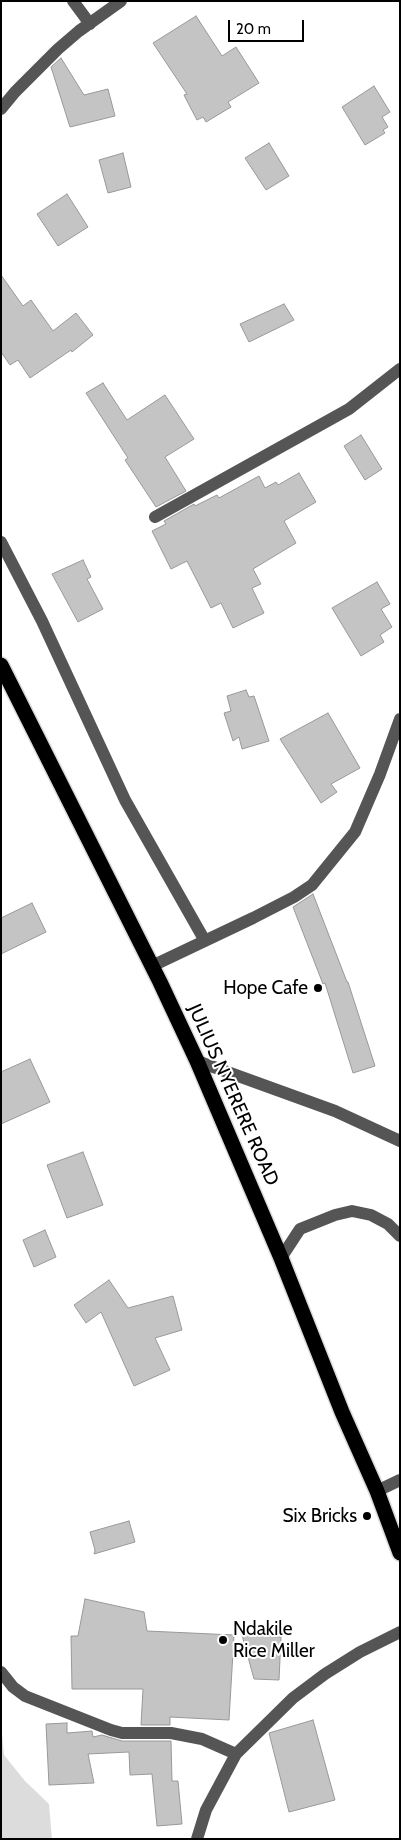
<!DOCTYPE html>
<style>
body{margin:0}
#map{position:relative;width:401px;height:1840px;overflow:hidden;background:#fff;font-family:Cabin,sans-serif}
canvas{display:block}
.frame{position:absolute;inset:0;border:2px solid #000;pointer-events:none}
.scale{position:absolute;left:228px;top:20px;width:76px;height:22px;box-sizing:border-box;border:2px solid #000;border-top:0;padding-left:6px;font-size:15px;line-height:18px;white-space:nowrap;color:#000;-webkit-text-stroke:4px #fff;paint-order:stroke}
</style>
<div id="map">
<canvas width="401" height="1840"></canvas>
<div class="frame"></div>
<div class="scale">20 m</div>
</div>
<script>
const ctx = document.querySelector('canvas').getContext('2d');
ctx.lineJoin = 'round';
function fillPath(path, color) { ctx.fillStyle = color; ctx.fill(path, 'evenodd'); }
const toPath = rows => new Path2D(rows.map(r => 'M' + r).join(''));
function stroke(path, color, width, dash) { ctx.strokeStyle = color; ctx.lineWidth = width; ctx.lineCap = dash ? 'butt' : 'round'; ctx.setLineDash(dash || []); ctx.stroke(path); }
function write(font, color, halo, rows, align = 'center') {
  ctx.font = font + ' Cabin,sans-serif'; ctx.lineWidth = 4; ctx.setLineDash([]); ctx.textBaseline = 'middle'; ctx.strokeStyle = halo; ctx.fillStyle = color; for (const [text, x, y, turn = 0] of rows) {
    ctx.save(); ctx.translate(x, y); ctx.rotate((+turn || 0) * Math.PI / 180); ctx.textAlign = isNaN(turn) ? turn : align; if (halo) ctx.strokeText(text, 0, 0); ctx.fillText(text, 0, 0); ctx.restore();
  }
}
fillPath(toPath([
 [1,1723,4,1755,25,1781,49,1804,52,1839,1,1839]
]), '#dcdcdc');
const building = toPath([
 [196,16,222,56,236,47,259,83,228,102,231,107,206,122,203,117,197,120,186,99,184,95,187,94,153,43,196,16],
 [61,58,84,95,108,89,115,116,70,127,51,67,61,58],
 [374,86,390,112,382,117,388,127,383,130,385,133,365,145,342,107,374,86],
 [269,143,289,176,266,190,245,158,269,143],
 [123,153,131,187,108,193,99,160,123,153],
 [67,194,88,227,58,246,37,214,67,194],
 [1,275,23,306,31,300,53,331,76,313,93,335,72,352,71,350,30,378,18,360,10,365,1,352,1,275],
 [284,304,294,320,249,342,240,324,284,304],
 [103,383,127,420,165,395,194,439,165,457,186,491,156,507,125,460,128,458,86,393,103,383],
 [361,435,382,469,365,480,344,446,361,435],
 [299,473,316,502,284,521,296,543,253,569,261,584,252,588,264,613,233,628,221,603,211,608,187,561,171,569,152,531,166,524,164,521,194,504,195,506,217,495,219,498,259,476,265,488,276,482,278,485,299,473],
 [83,560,91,577,87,579,103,609,78,622,52,574,83,560],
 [377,582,390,604,381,609,392,627,380,635,384,642,361,656,332,608,377,582],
 [246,690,249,697,254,696,269,741,242,749,239,737,233,741,224,713,231,711,227,696,246,690],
 [328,713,360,768,331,784,337,792,321,803,280,739,328,713],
 [313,894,347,982,348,982,375,1066,353,1073,325,983,323,984,293,907,313,894],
 [32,903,46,932,1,954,1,918,32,903],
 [30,1059,50,1102,1,1124,1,1072,30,1059],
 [83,1152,103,1205,67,1218,47,1165,83,1152],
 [45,1230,56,1257,34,1267,23,1240,45,1230],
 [109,1280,128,1308,173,1296,182,1330,155,1338,170,1370,134,1386,101,1312,86,1323,74,1305,109,1280],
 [129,1521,135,1542,94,1554,95,1550,90,1532,129,1521],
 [85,1599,144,1612,147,1631,234,1635,229,1720,170,1717,170,1725,141,1725,143,1689,72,1689,71,1636,78,1636,85,1599],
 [242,1635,281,1637,279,1680,254,1679,242,1635],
 [313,1720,335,1800,289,1812,269,1733,313,1720],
 [67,1723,67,1733,92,1731,93,1737,102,1735,122,1741,171,1741,172,1781,178,1781,182,1824,157,1826,152,1774,130,1775,129,1752,88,1754,94,1783,49,1785,46,1724,67,1723]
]);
fillPath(building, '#c4c4c4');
stroke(building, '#999', 1);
const highway = toPath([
 [1,665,160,982,197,1061,281,1258,342,1412,377,1491,400,1553]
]);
stroke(highway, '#dbdbdb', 18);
stroke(toPath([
 [73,1,90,24],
 [1,109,15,92,58,49,79,31,121,1],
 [155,517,349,409,400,369],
 [1,542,42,621,125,800,205,941],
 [152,966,253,918,294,897,312,885,355,832,380,774,400,719],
 [197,1061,335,1111,400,1141],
 [281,1258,300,1229,335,1215,352,1211,371,1215,388,1224,400,1236],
 [377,1491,400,1480],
 [1,1672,13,1687,25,1696,111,1730,122,1733,171,1733,202,1739,236,1754],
 [197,1839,206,1810,236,1754,293,1698,325,1674,360,1652,400,1632]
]), '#555', 12);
stroke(highway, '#000', 15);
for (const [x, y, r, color] of [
 [318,988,5,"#000"],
 [367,1516,5,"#000"],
 [223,1640,5,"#000"]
]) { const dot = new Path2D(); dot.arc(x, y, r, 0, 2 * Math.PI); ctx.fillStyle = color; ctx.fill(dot); stroke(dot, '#fff', 2); }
write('19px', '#000', '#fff', [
 ["Hope Cafe",308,988],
 ["Six Bricks",357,1516],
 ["Ndakile",233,1629,"left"],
 ["Rice Miller",233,1651,"left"]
], 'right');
write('19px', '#000', '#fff', [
 ["JULIUS NYERERE ROAD",233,1095,66]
]);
</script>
